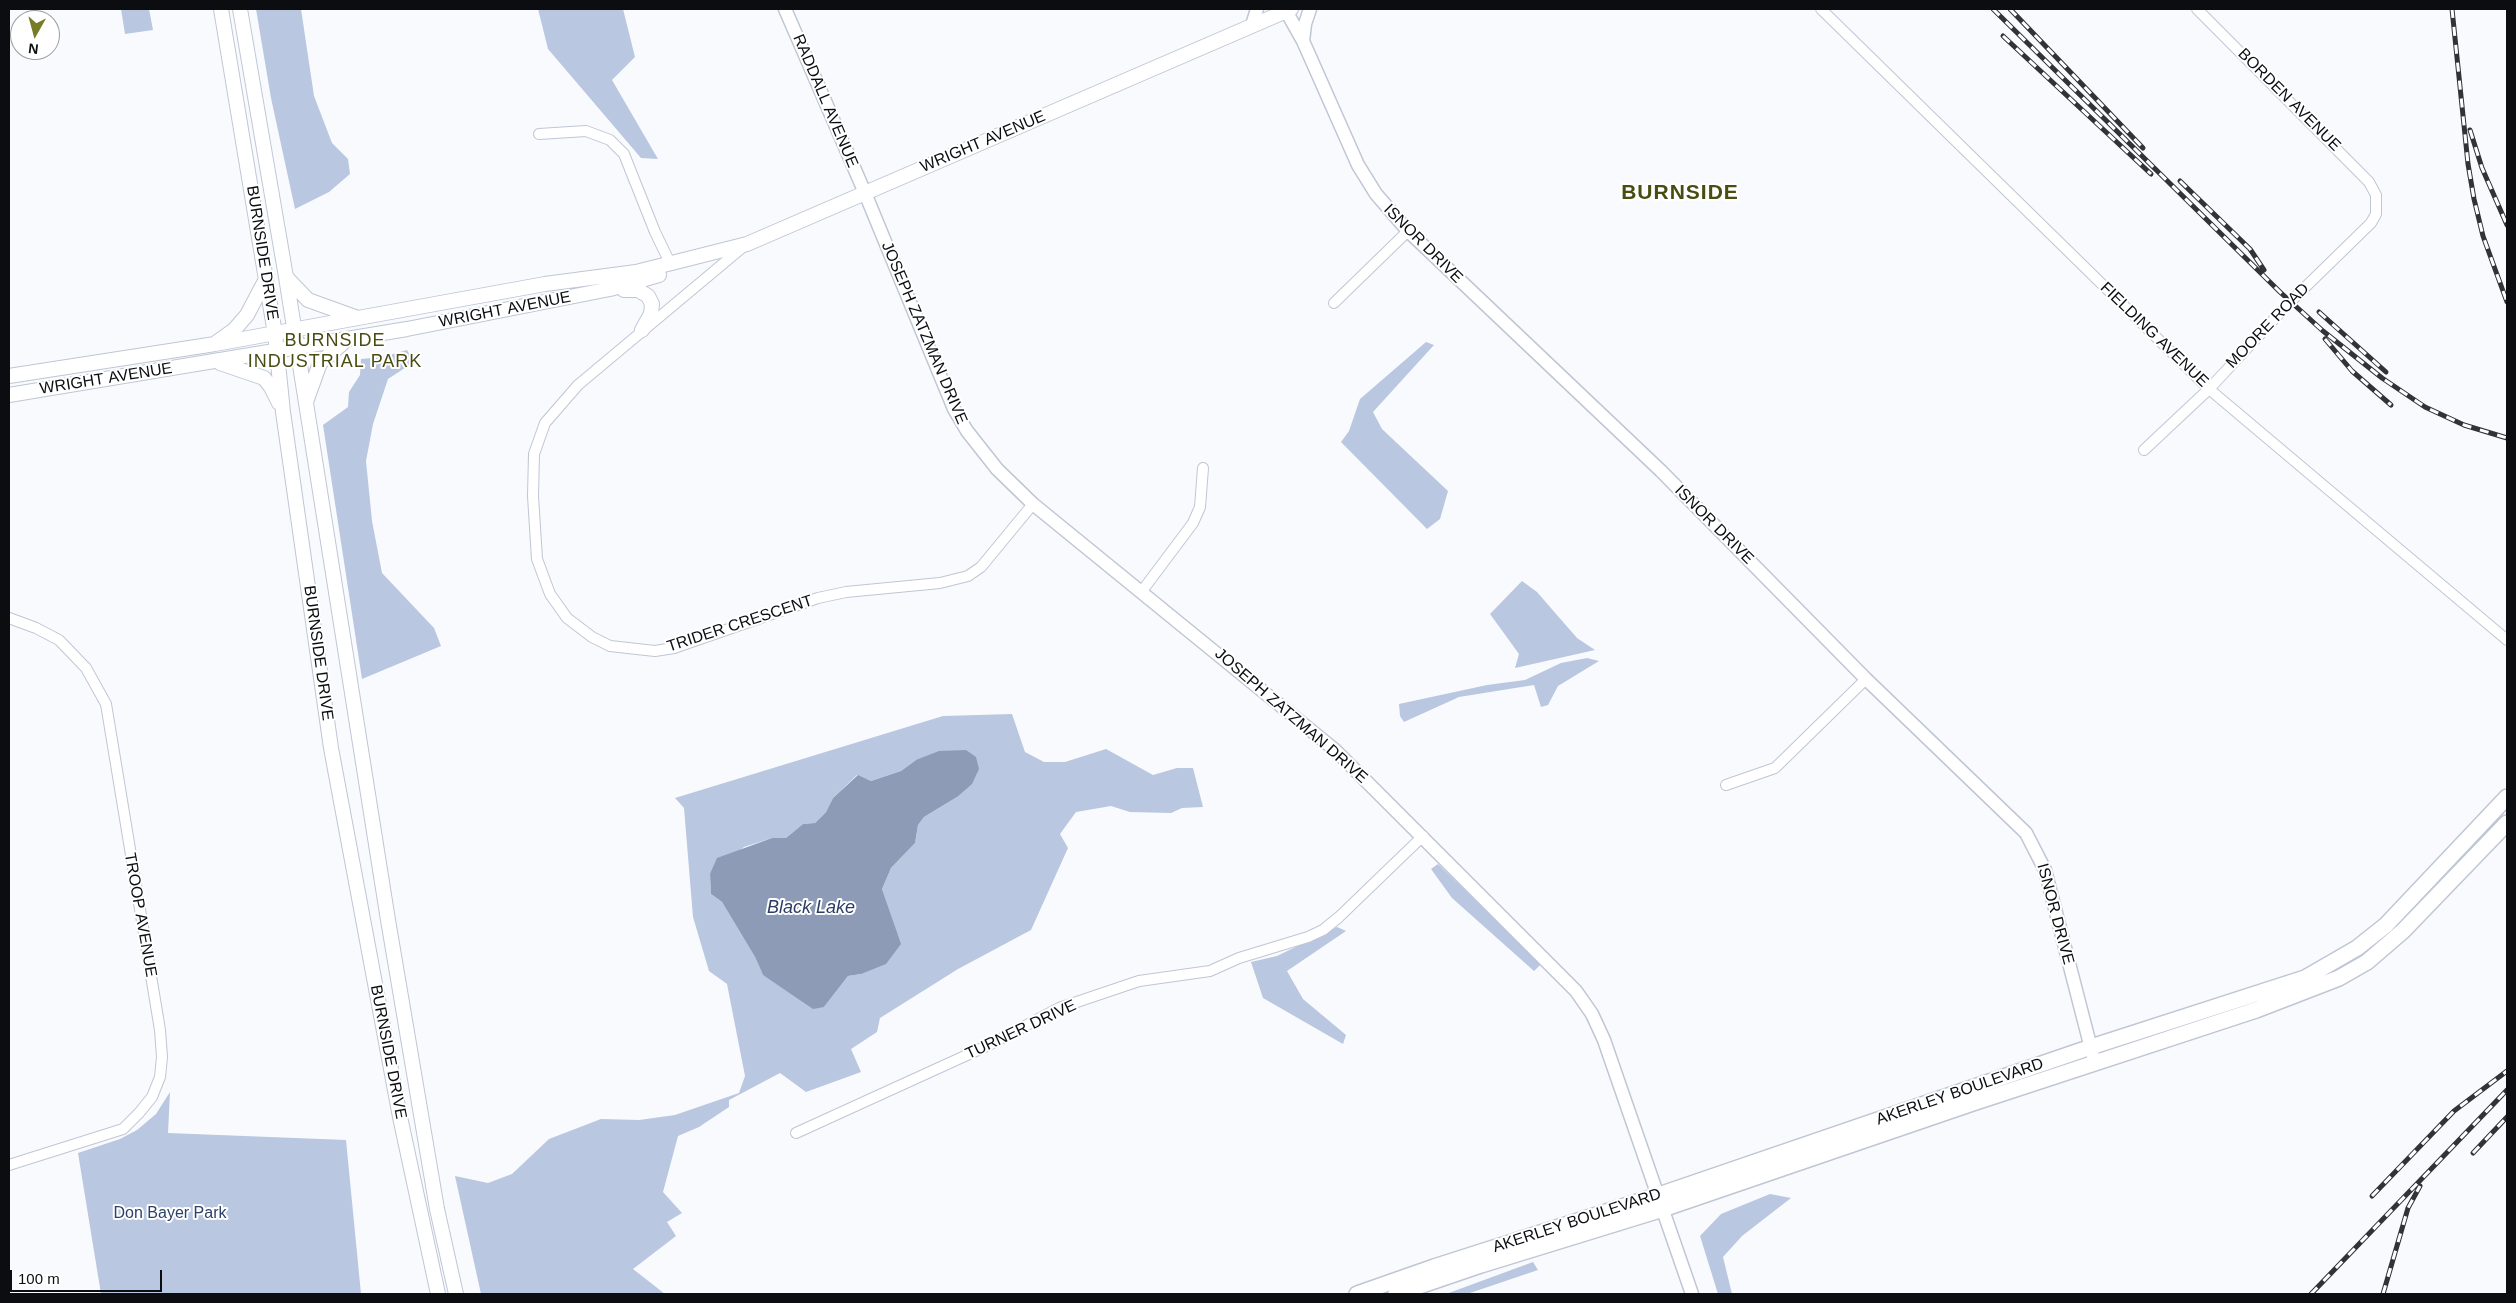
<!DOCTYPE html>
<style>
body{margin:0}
#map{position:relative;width:2516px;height:1303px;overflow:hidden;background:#f9fafd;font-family:Helvetica,sans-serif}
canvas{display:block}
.frame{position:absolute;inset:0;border:10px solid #0b0d11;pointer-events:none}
.north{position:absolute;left:10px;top:10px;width:50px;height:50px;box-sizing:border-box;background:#fff;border:1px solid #9d9ea0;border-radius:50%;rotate:187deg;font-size:14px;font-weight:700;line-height:20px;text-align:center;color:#0b0d11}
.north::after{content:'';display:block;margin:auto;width:18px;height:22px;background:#767c27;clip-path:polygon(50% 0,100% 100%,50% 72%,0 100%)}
.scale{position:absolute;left:10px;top:1270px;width:152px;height:22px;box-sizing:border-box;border:2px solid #0b0d11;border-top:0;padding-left:6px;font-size:15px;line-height:18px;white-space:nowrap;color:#0b0d11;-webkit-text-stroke:4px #fff;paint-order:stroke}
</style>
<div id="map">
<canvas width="2516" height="1303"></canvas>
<div class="frame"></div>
<div class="north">N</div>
<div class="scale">100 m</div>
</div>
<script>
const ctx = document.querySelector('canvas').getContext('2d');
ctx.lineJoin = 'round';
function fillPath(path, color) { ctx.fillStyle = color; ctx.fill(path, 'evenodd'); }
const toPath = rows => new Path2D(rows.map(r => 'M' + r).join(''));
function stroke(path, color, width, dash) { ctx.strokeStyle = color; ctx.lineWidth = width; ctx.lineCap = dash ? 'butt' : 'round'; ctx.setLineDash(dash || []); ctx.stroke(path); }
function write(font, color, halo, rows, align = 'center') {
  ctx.font = font + ' Helvetica,sans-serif'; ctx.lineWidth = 4; ctx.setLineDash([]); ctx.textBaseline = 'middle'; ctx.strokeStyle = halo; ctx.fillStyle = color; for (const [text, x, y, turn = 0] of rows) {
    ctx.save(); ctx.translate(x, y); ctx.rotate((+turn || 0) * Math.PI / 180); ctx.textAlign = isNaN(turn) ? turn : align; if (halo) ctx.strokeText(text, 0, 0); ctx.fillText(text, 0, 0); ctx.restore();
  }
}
fillPath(toPath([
 [121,9,149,9,153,30,125,34],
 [256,9,301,9,314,96,332,143,348,159,350,174,329,192,295,209,271,98],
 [538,9,623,9,635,57,612,80,658,159,641,158,548,49],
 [1426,342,1434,345,1373,412,1382,429,1448,491,1440,519,1427,529,1341,442,1349,431,1360,399],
 [407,350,414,362,388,379,373,424,366,461,372,521,382,573,434,628,441,646,362,679,323,425,348,407,349,392,360,375,361,359,383,357],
 [1522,581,1537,592,1577,638,1595,650,1515,668,1519,654,1490,614],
 [1587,658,1599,661,1558,686,1548,705,1541,707,1534,685,1459,697,1404,722,1400,716,1399,704,1487,685,1525,680,1561,663],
 [1012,714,1025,752,1044,762,1065,762,1106,749,1153,775,1177,768,1193,768,1203,807,1182,808,1171,813,1130,812,1111,806,1076,812,1060,834,1068,848,1031,930,958,969,880,1018,877,1032,851,1049,861,1072,806,1092,780,1073,729,1100,729,1107,699,1127,678,1136,663,1192,682,1213,667,1222,676,1236,633,1269,665,1294,481,1294,455,1176,488,1183,512,1174,549,1139,601,1119,639,1120,675,1115,739,1093,745,1076,727,984,709,971,693,917,684,808,675,798,943,716],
 [916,760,957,797,924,817,918,825,915,843,891,868,882,889,894,925,861,974,848,976,824,1007,763,975,755,957,722,902,711,894,710,874,744,847,772,838,786,838,803,824,815,823,826,812,833,798,857,775,871,781,901,771],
 [1438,864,1541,964,1534,971,1452,898,1431,869],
 [1337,927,1346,931,1287,971,1303,999,1346,1035,1343,1044,1263,998,1251,962,1277,956],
 [170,1092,168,1133,346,1140,361,1294,101,1294,78,1153,120,1139,137,1130,156,1114],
 [1770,1194,1791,1198,1742,1236,1723,1257,1732,1294,1718,1294,1700,1236,1721,1214],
 [1533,1262,1538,1270,1467,1294,1446,1294]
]), '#b9c7e1');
fillPath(toPath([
 [966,750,976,757,979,769,972,784,957,797,924,817,918,825,915,843,891,868,882,889,901,944,886,964,861,974,848,976,824,1007,813,1009,763,975,755,957,722,902,711,894,710,874,717,858,772,838,786,838,803,824,815,823,826,812,833,798,858,775,871,781,901,771,916,760,939,751]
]), '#8d9bb7');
const minor = toPath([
 [1821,9,2209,389,2507,640],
 [539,134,586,131,610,140,624,154,655,232,671,265],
 [743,247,578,385,545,423,534,454,533,496,537,559,550,594,567,618,592,637,610,646,655,651,674,648,818,598,846,592,940,583,968,576,981,567,1033,504],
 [1334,303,1408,231],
 [2144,450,2209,389,2290,302,2371,223,2376,214,2376,195,2369,182,2197,9],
 [1142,591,1193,523,1200,507,1203,468],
 [9,618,36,628,59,640,86,668,106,704,160,1030,162,1057,160,1077,152,1097,139,1113,123,1129,9,1165],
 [1726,785,1775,768,1866,679],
 [796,1133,989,1045,1059,1008,1139,981,1210,971,1239,958,1308,937,1323,930,1339,917,1423,836]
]);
const tertiary = toPath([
 [785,9,865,193,954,409,967,431,997,469,1033,504,1335,750,1576,991,1592,1014,1604,1040,1692,1294],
 [1285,9,1303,41,1358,165,1376,194,1408,231,1661,471,1866,679,2026,833,2045,870,2093,1056],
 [1252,25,1257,9],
 [1303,41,1305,24,1310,9]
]);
const secondary = toPath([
 [221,9,275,334,283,412,331,748,400,1117,438,1294],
 [240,9,286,277,388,920,437,1209,456,1294],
 [286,277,308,300,358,318],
 [624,290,638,290,648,296,652,304,651,314,642,330],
 [217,342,234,330,247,315,266,279],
 [220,363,264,378,271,387,279,403],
 [9,376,215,344,545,284,636,272,747,244,1291,9],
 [9,395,407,329,610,289,659,275],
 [306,402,320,363,344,342]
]);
const primary = toPath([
 [1357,1294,1434,1267,1659,1195,2091,1047,2305,978,2357,948,2386,925,2507,797],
 [1396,1294,1481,1265,1663,1209,1973,1103,2256,1010,2339,978,2367,962,2403,931,2507,823]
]);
stroke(minor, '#bfc6d4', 12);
stroke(tertiary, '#bfc6d4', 15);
stroke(secondary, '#bfc6d4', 16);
stroke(primary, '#bfc6d4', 18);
stroke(minor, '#fff', 10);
stroke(tertiary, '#fff', 12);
stroke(secondary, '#fff', 14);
stroke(primary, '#fff', 15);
const rail = toPath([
 [1993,9,2280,292,2323,331,2382,378,2425,407,2464,425,2507,438],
 [2010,9,2143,148],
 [2452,9,2468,164,2474,199,2483,236,2507,302],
 [2003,36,2151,174],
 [2470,130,2482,168,2507,225],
 [2180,181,2250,249,2264,270],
 [2319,312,2386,372],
 [2325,339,2352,371,2391,405],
 [2473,1153,2507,1117],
 [2372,1196,2454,1111,2507,1071],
 [2311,1294,2507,1090],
 [2383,1294,2408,1208,2420,1186]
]);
stroke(rail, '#313337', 5);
stroke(rail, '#fff', 3, [9]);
write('16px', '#0b0d11', '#fff', [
 ["BORDEN AVENUE",2289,100,45],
 ["RADDALL AVENUE",825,101,67],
 ["WRIGHT AVENUE",983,142,-23],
 ["ISNOR DRIVE",1423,244,45],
 ["BURNSIDE DRIVE",262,253,81],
 ["WRIGHT AVENUE",505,310,-11],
 ["MOORE ROAD",2268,326,-46],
 ["JOSEPH ZATZMAN DRIVE",924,333,67],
 ["FIELDING AVENUE",2154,335,44],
 ["WRIGHT AVENUE",106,379,-9],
 ["ISNOR DRIVE",1714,525,45],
 ["TRIDER CRESCENT",740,624,-18],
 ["BURNSIDE DRIVE",318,653,82],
 ["JOSEPH ZATZMAN DRIVE",1291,716,41],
 ["ISNOR DRIVE",2055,914,75],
 ["TROOP AVENUE",140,915,80],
 ["TURNER DRIVE",1021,1030,-25],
 ["BURNSIDE DRIVE",388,1052,79],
 ["AKERLEY BOULEVARD",1960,1092,-19],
 ["AKERLEY BOULEVARD",1577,1221,-18]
]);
write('16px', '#2e416a', '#fff', [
 ["Don Bayer Park",170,1214]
]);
ctx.letterSpacing = '1px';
write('18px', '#494d11', '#fff', [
 ["BURNSIDE",335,341],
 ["INDUSTRIAL PARK",335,362]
]);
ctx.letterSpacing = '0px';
write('italic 18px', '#2a3d65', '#fff', [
 ["Black Lake",811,908]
]);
ctx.letterSpacing = '1px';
write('bold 21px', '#494d11', '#fff', [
 ["BURNSIDE",1680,193]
]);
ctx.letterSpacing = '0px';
</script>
